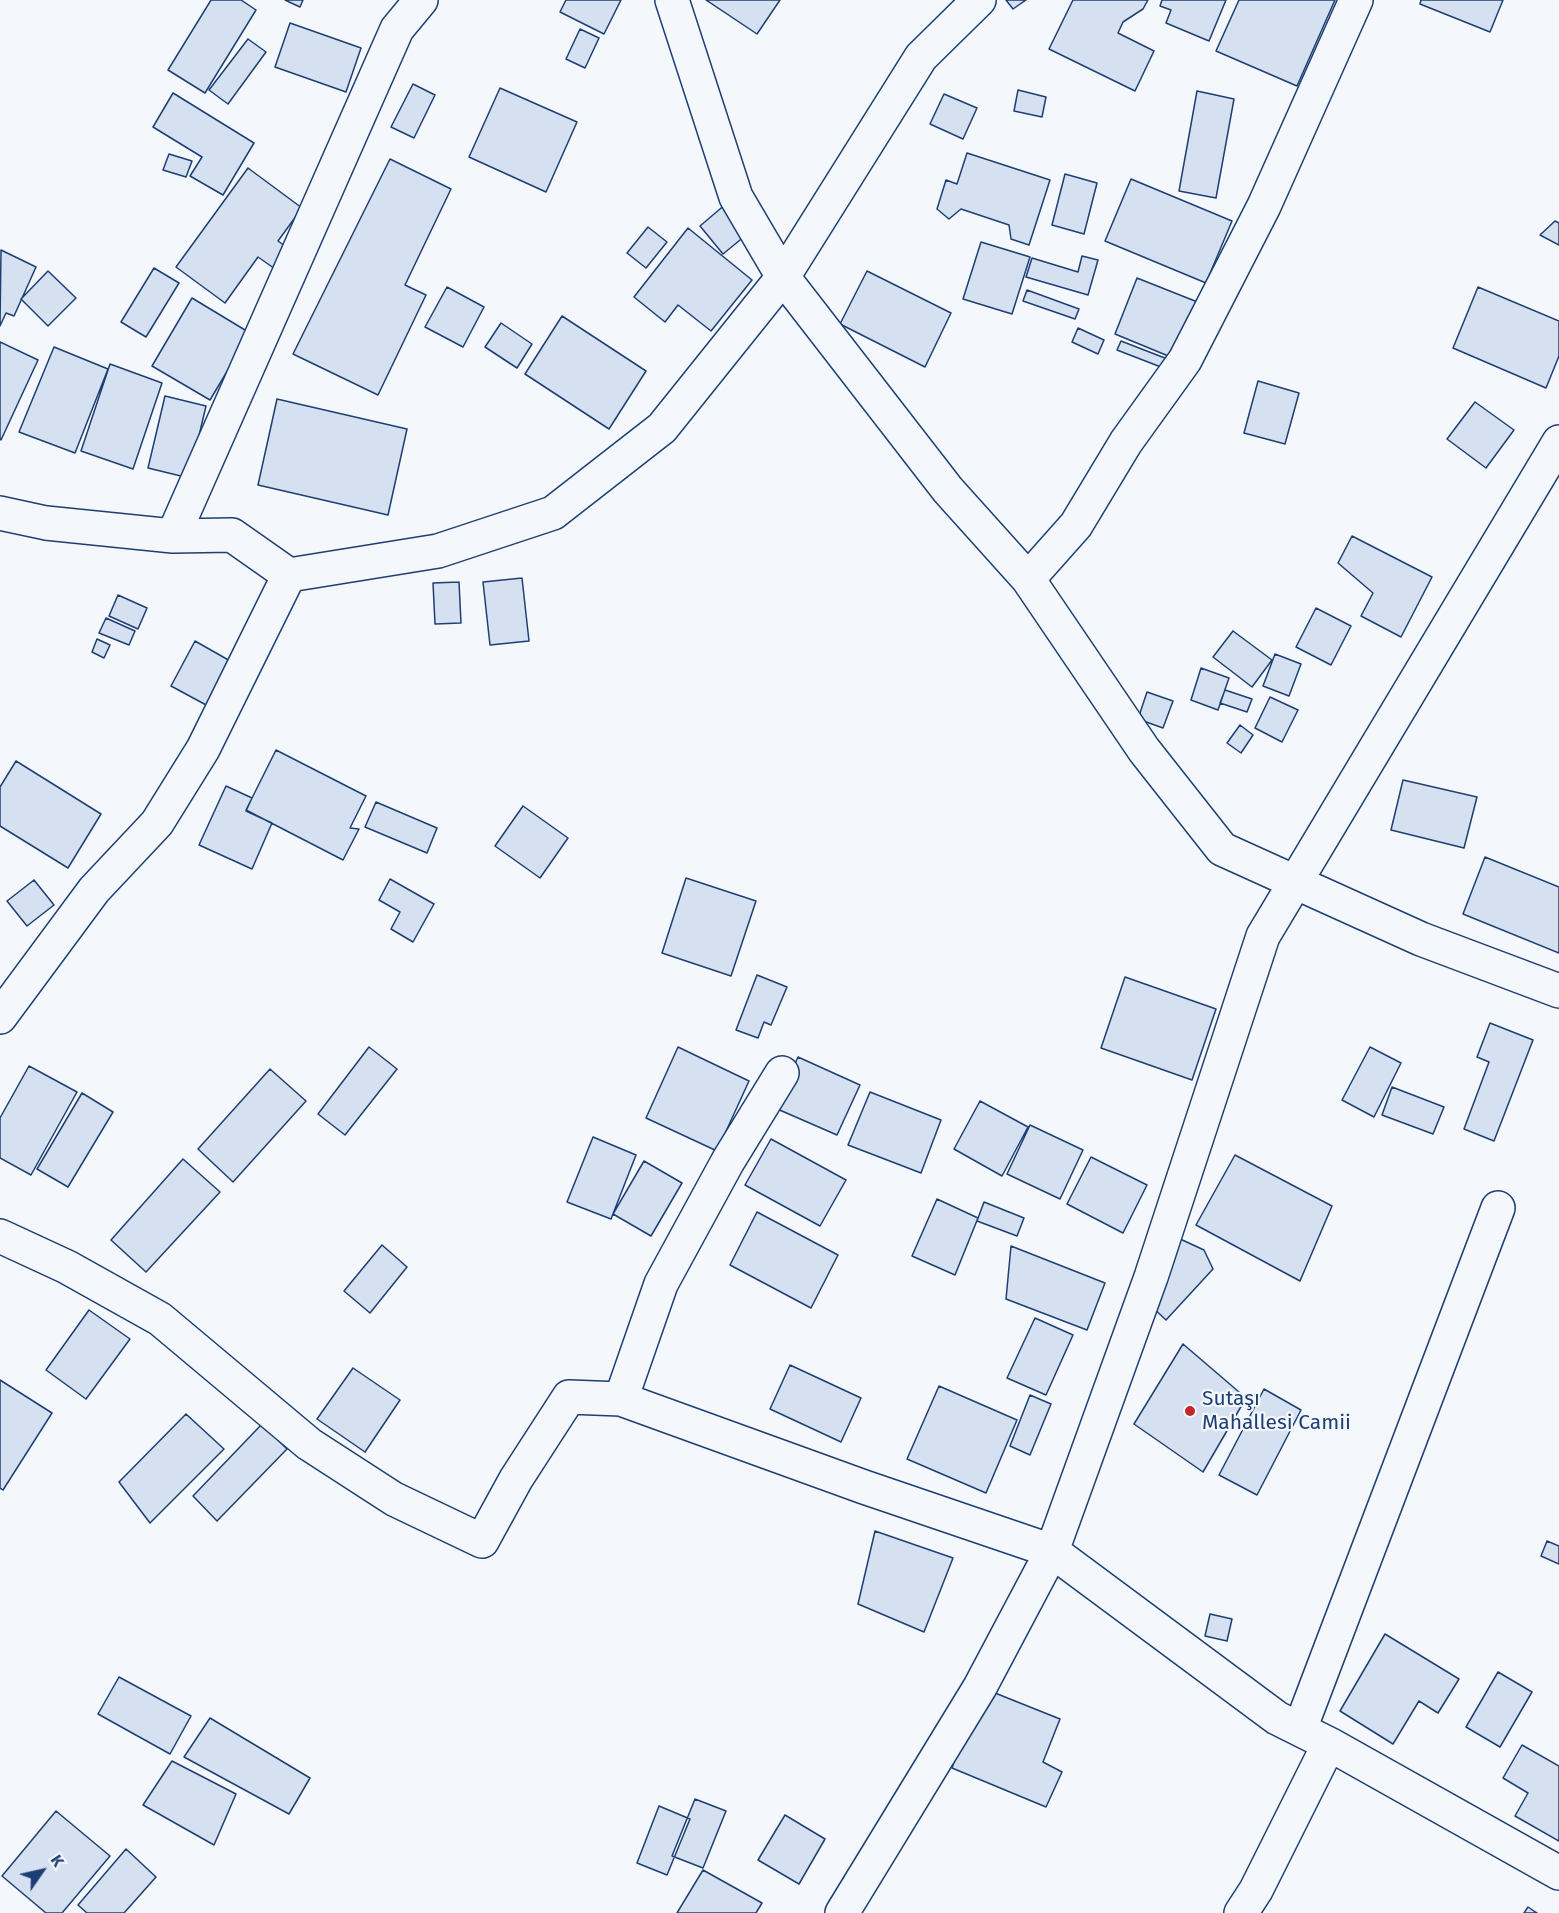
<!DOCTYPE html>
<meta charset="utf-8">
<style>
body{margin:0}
#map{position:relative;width:1559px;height:1913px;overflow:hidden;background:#f4f7fb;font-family:"Fira Sans",sans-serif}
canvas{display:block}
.north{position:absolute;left:12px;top:1841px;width:60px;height:60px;-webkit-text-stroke:4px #f4f7fb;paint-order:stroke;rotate:56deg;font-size:16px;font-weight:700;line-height:24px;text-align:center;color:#1d3f73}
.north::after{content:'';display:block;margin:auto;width:21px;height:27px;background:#1d3f73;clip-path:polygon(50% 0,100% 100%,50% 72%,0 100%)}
</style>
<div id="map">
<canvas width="1559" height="1913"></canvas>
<div class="north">K</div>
</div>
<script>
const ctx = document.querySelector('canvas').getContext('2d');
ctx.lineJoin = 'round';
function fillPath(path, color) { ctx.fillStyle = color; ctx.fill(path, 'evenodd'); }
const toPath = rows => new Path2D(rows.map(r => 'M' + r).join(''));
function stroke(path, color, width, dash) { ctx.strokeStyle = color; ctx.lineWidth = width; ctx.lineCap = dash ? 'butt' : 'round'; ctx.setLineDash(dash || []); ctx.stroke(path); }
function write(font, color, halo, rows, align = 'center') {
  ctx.font = font + ' "Fira Sans",sans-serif'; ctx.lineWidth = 4.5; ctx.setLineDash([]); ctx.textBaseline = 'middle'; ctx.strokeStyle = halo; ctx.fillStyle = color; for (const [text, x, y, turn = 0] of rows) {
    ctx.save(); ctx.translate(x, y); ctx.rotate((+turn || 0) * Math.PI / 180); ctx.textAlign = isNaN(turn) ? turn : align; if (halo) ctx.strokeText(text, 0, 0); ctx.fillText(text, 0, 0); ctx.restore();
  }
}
const building = toPath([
 [211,0,241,0,256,10,205,93,168,70,211,0],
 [285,0,303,0,300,7,285,0],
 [566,0,621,0,604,34,560,12,566,0],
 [706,0,780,0,757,34,706,0],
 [1006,0,1026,0,1013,9,1006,0],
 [1073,0,1148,0,1143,9,1123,22,1118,33,1154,51,1135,91,1049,49,1073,0],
 [1162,0,1226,0,1209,41,1166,23,1171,10,1160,6,1162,0],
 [1239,0,1335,0,1297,86,1216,51,1239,0],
 [1421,0,1503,0,1490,32,1420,4,1421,0],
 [290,23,361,48,346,92,275,67,290,23],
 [580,29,599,38,585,68,566,59,580,29],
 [248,39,266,52,228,104,209,90,248,39],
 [413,84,435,95,414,138,391,127,413,84],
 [500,88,577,122,546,192,469,157,500,88],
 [1018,90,1046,97,1042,117,1014,111,1018,90],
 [1197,91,1234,99,1216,198,1179,191,1197,91],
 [173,93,254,143,223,195,190,176,202,157,153,127,173,93],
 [944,94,977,108,963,139,930,124,944,94],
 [967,153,1050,180,1029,245,1011,239,1009,225,961,209,949,219,937,209,946,180,957,184,967,153],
 [169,154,192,161,186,177,163,170,169,154],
 [390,159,451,189,405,285,426,295,378,395,293,354,390,159],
 [248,168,302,208,278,241,292,251,278,271,258,257,225,303,176,267,248,168],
 [1065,174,1097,183,1084,234,1052,225,1065,174],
 [1131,179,1232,221,1206,283,1105,241,1131,179],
 [727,203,751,231,723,254,700,226,727,203],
 [1555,221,1559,223,1559,245,1540,235,1555,221],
 [648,227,667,242,646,268,627,253,648,227],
 [688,228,752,280,711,331,678,305,665,322,634,297,688,228],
 [981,242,1030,257,1012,314,963,299,981,242],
 [1,250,36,267,14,316,6,313,0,326,1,250],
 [1082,256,1098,260,1088,295,1026,277,1032,258,1078,272,1082,256],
 [154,268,179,283,146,337,121,322,154,268],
 [48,271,76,298,48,326,21,299,48,271],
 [867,271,951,313,925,367,840,324,867,271],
 [1137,278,1200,303,1178,360,1115,334,1137,278],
 [447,287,484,307,463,347,425,327,447,287],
 [1478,287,1559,321,1559,356,1546,388,1453,348,1478,287],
 [1027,290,1079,309,1075,319,1023,301,1027,290],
 [192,298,250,333,210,400,152,366,192,298],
 [562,316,646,371,609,429,525,374,562,316],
 [501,323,532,344,517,368,485,347,501,323],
 [1078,328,1104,340,1098,354,1072,342,1078,328],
 [1121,341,1170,360,1166,369,1117,350,1121,341],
 [0,342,38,360,1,440,0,439,0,342],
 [54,347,108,369,75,453,19,432,54,347],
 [110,364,162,383,133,469,81,451,110,364],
 [1258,381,1299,393,1285,444,1244,433,1258,381],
 [165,396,206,406,189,478,148,468,165,396],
 [277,399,407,429,388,515,258,485,277,399],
 [1475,402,1514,430,1486,468,1447,439,1475,402],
 [1352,536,1432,577,1401,637,1361,616,1373,593,1338,563,1352,536],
 [522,578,529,641,490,645,483,582,522,578],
 [459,582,461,623,435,624,433,583,459,582],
 [118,595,147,608,138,629,109,616,118,595],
 [1316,608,1351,626,1331,665,1296,647,1316,608],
 [106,618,135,631,129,645,99,633,106,618],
 [1233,631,1272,660,1252,687,1213,657,1233,631],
 [97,639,110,645,104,658,92,652,97,639],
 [195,641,232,662,208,706,171,686,195,641],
 [1275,654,1301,664,1289,696,1263,686,1275,654],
 [1201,668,1229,678,1218,710,1191,700,1201,668],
 [1225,690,1252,699,1247,712,1220,703,1225,690],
 [1147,692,1173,701,1163,728,1138,719,1147,692],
 [1270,697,1298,710,1282,742,1255,728,1270,697],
 [1240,725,1253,735,1241,753,1227,743,1240,725],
 [276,750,366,796,350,828,359,829,343,860,246,810,276,750],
 [16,761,101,814,68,868,0,826,0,787,16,761],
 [1403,780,1477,797,1464,848,1391,830,1403,780],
 [226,786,252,798,246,811,272,823,252,869,199,845,226,786],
 [376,802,437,828,427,853,365,827,376,802],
 [523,806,568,838,540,878,495,846,523,806],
 [1485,857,1559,887,1559,953,1463,914,1485,857],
 [686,878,756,901,731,976,662,953,686,878],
 [390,879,434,904,413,942,391,929,400,912,379,900,390,879],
 [34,880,54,905,27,926,7,901,34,880],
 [757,975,787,987,771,1025,764,1022,758,1038,736,1030,757,975],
 [1125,977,1216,1009,1192,1080,1101,1048,1125,977],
 [1490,1023,1533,1040,1494,1141,1464,1129,1489,1062,1477,1057,1490,1023],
 [369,1047,397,1069,345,1135,318,1114,369,1047],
 [678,1047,749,1081,717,1151,646,1118,678,1047],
 [1370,1047,1401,1063,1374,1117,1342,1100,1370,1047],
 [798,1057,860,1085,837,1135,775,1108,798,1057],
 [29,1066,77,1092,31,1175,0,1158,0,1118,29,1066],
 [270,1069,306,1101,233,1182,198,1149,270,1069],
 [1392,1087,1444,1107,1433,1134,1382,1115,1392,1087],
 [870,1092,941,1120,921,1173,848,1145,870,1092],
 [82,1093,113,1112,68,1187,37,1169,82,1093],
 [980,1101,1028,1127,1002,1176,954,1149,980,1101],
 [1030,1125,1083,1150,1060,1199,1007,1174,1030,1125],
 [593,1137,636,1155,611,1219,567,1202,593,1137],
 [771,1139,846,1180,820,1226,745,1185,771,1139],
 [1235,1155,1332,1206,1300,1281,1196,1225,1235,1155],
 [1091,1157,1147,1185,1123,1233,1067,1204,1091,1157],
 [183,1159,220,1192,146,1272,111,1240,183,1159],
 [644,1161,682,1183,651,1236,613,1214,644,1161],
 [937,1199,978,1218,955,1275,912,1256,937,1199],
 [984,1202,1024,1218,1017,1236,977,1221,984,1202],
 [757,1212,838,1255,811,1308,730,1265,757,1212],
 [1178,1238,1204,1250,1213,1269,1166,1320,1149,1304,1178,1238],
 [382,1245,407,1267,370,1313,344,1291,382,1245],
 [1011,1246,1105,1283,1087,1330,1006,1299,1011,1246],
 [89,1310,130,1339,86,1399,46,1370,89,1310],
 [1035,1318,1073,1335,1046,1395,1007,1378,1035,1318],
 [1183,1344,1246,1398,1203,1472,1134,1424,1183,1344],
 [790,1365,861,1398,841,1442,770,1409,790,1365],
 [353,1368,400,1400,365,1452,317,1419,353,1368],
 [0,1380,52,1413,3,1490,0,1488,0,1380],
 [939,1386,1017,1420,986,1493,907,1459,939,1386],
 [1264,1389,1301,1410,1257,1495,1219,1475,1264,1389],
 [1030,1395,1051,1404,1030,1455,1010,1446,1030,1395],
 [186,1414,224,1449,150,1523,119,1482,186,1414],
 [262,1424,287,1449,217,1521,193,1496,262,1424],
 [875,1531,953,1558,924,1632,858,1604,875,1531],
 [1547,1541,1559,1546,1559,1564,1541,1556,1547,1541],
 [1210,1614,1232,1619,1227,1641,1205,1636,1210,1614],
 [1385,1634,1459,1679,1438,1713,1419,1701,1393,1744,1340,1711,1385,1634],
 [1498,1672,1532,1692,1500,1747,1466,1727,1498,1672],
 [119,1677,191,1716,170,1754,98,1714,119,1677],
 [980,1687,1060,1719,1043,1762,1062,1772,1046,1807,952,1768,980,1687],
 [210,1718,310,1778,289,1814,184,1757,210,1718],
 [1522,1745,1559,1766,1559,1841,1515,1816,1528,1793,1503,1778,1522,1745],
 [172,1761,236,1794,214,1845,143,1805,172,1761],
 [695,1799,726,1811,703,1868,672,1856,695,1799],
 [659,1806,690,1819,667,1875,637,1863,659,1806],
 [56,1811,110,1856,62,1913,46,1913,2,1876,56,1811],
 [785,1815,825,1839,799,1884,758,1860,785,1815],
 [126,1849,156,1877,124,1913,87,1913,78,1905,126,1849],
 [703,1870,762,1903,756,1913,677,1913,703,1870],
 [1528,1907,1537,1913,1524,1913,1528,1907]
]);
fillPath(building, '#d5e0f0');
stroke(building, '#1d3f73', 1.5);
const street = toPath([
 [672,0,736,197,783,277,948,490,1028,579,1144,750,1222,849,1421,939,1559,991],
 [0,513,46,523,173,536,232,535,289,575,438,551,553,513,662,428,783,277,921,57,979,0],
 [173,536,397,29,421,0],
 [1028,579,1076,525,1126,442,1185,360,1264,206,1356,0],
 [0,1017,94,890,157,823,203,749,289,575],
 [0,1236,67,1267,160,1319,309,1444,394,1499,482,1541,516,1479,569,1397,621,1399,864,1487,1052,1551,1277,1718,1329,1744,1559,1873],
 [621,1399,661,1284,728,1161,782,1073],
 [1300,1729,1498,1208],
 [842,1913,980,1687,1052,1551,1151,1277,1263,936,1559,442],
 [1241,1913,1256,1890,1329,1744]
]);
stroke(street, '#1d3f73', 36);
stroke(street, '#f4f7fb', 33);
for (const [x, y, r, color] of [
 [1190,1411,6,"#c62828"]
]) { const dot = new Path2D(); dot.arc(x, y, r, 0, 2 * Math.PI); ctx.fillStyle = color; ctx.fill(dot); stroke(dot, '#f4f7fb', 2); }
write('21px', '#1d3f73', '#f4f7fb', [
 ["Sutaşı",1202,1399],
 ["Mahallesi Camii",1202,1423]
], 'left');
</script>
